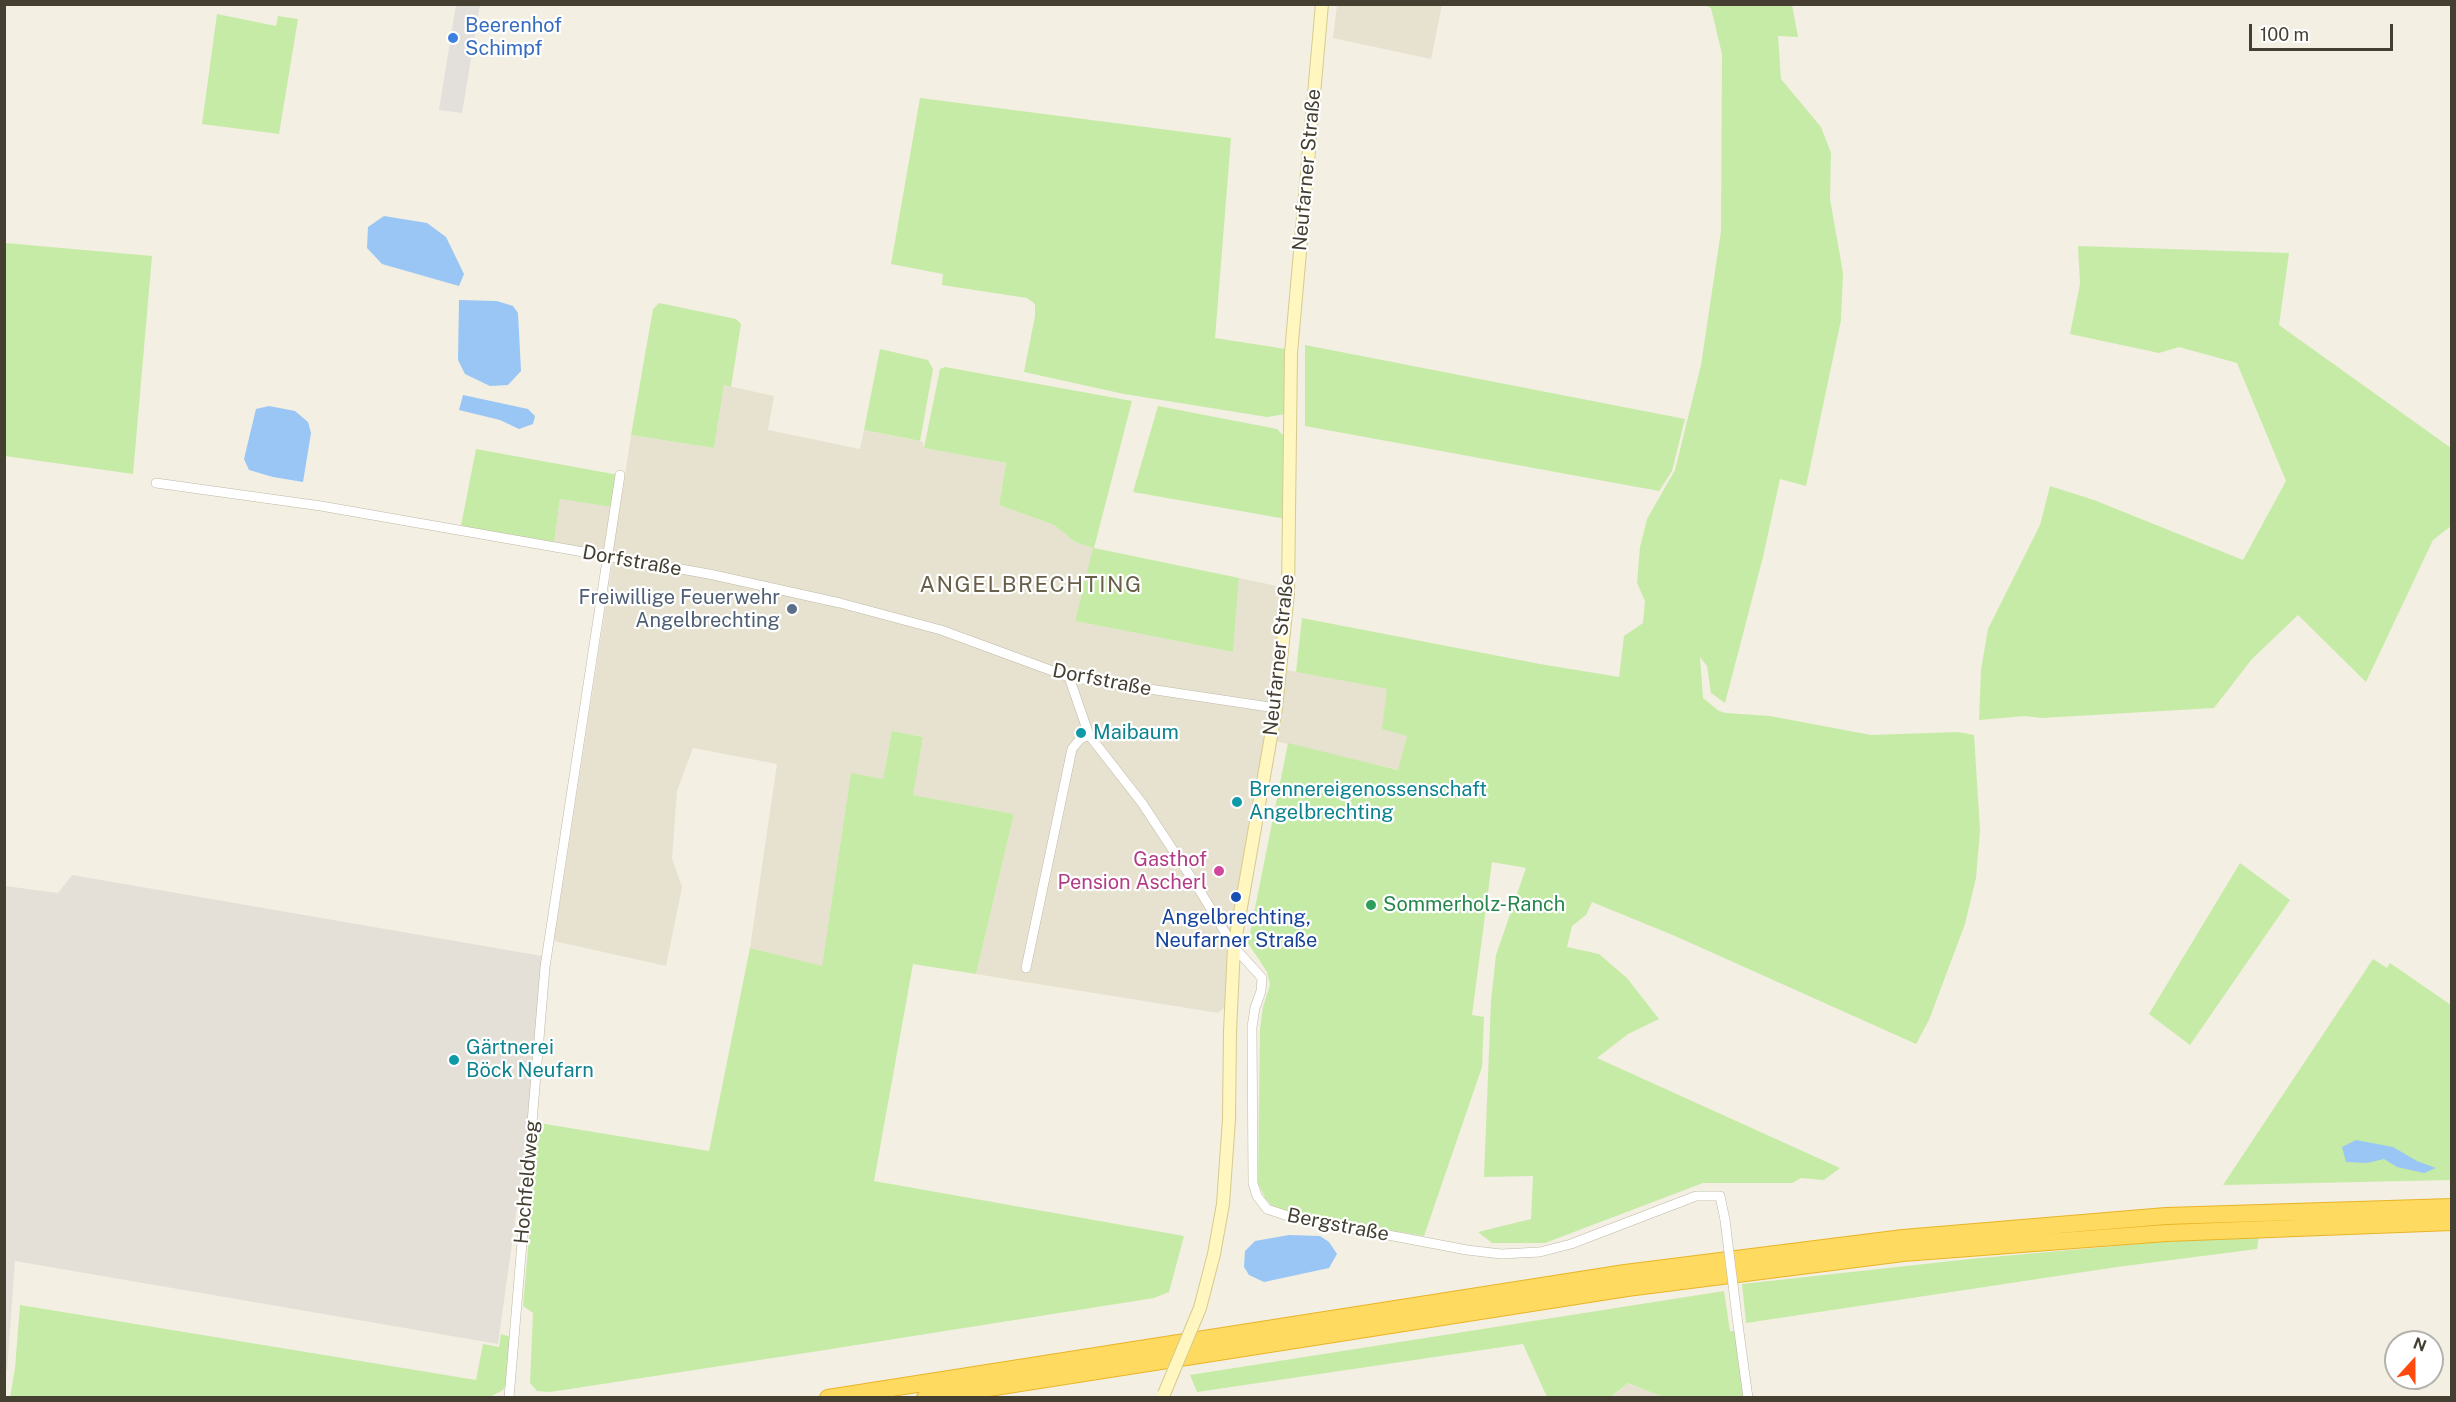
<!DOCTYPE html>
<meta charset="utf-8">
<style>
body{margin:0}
#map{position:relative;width:2456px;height:1402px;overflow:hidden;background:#f3efe2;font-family:"Public Sans",sans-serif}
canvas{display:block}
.frame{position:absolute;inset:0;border:6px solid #453f32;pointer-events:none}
.north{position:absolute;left:2384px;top:1330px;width:60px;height:60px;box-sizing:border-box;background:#fff;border:2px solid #b5b2ad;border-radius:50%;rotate:21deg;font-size:16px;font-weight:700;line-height:24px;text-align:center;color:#453f32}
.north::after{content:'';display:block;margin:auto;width:21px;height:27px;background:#ff490d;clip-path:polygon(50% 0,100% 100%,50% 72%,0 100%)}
.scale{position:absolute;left:2249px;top:24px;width:144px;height:27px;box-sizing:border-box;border:3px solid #453f32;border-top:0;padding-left:8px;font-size:18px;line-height:21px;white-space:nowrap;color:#453f32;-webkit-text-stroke:4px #fff;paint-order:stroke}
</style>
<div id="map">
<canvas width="2456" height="1402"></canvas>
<div class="frame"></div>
<div class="north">N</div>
<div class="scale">100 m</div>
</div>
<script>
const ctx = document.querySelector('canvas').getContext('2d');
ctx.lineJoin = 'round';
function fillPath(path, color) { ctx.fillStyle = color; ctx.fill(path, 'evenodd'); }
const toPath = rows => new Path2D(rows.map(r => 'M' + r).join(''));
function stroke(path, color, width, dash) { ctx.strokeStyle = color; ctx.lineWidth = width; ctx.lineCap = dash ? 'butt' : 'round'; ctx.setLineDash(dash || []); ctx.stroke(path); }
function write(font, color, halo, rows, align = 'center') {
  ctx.font = font + ' "Public Sans",sans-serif'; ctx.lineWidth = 4.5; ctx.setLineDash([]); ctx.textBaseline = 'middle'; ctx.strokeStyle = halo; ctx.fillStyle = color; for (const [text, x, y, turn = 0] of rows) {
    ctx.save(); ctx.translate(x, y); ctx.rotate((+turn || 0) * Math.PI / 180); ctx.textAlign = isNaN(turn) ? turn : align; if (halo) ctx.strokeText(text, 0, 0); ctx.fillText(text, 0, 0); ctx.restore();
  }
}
fillPath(toPath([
 [1337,5,1442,5,1431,59,1333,38],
 [724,385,774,396,768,430,860,449,864,430,923,442,924,448,1006,463,999,505,1054,525,1075,542,1094,548,1075,621,1233,652,1239,578,1282,587,1276,668,1387,689,1407,736,1399,770,1266,739,1229,964,1224,1008,1218,1013,976,974,1014,814,912,795,923,737,892,731,883,779,851,774,822,967,750,948,777,764,693,748,677,791,672,858,682,887,666,966,554,941,614,552,554,543,560,499,620,508,631,435,714,448],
 [1628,1383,1663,1397,1611,1398]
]), '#e7e2d0');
fillPath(toPath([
 [72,875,542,956,525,1150,498,1344,15,1261,7,1371,5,1371,5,886,58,893]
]), '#e4e0d8');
fillPath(toPath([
 [1704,5,1792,5,1798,37,1778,36,1781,79,1821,127,1831,153,1830,199,1843,273,1841,320,1806,486,1780,479,1763,557,1725,703,1711,693,1707,666,1700,657,1703,698,1719,711,1726,713,1770,716,1871,735,1958,732,1974,735,1980,831,1976,878,1965,924,1929,1020,1916,1044,1675,936,1592,902,1586,915,1572,926,1567,947,1599,954,1627,978,1659,1019,1628,1034,1597,1058,1840,1168,1824,1180,1801,1178,1792,1183,1703,1183,1545,1243,1492,1243,1478,1232,1531,1219,1533,1176,1484,1177,1491,1001,1496,955,1526,868,1492,862,1472,1015,1484,1017,1482,1067,1424,1236,1282,1212,1273,1207,1265,1198,1258,1183,1260,1029,1263,1007,1270,985,1267,972,1248,943,1288,743,1398,770,1407,736,1382,729,1387,689,1296,672,1302,618,1540,664,1619,677,1624,636,1643,623,1645,601,1637,583,1640,547,1647,519,1675,470,1701,365,1721,231,1722,54,1711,8],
 [217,14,276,26,278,16,298,19,279,134,202,124],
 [920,98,1231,138,1215,338,1286,349,1286,414,1267,417,1124,394,1024,372,1035,316,1035,304,1027,298,942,285,943,274,891,264],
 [5,243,152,256,133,474,5,456],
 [2078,246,2289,253,2279,325,2451,448,2451,526,2433,540,2366,682,2298,615,2252,659,2214,708,2041,718,2025,716,1979,720,1981,670,1988,629,2040,525,2050,486,2094,500,2243,560,2286,481,2237,363,2179,347,2159,353,2070,334,2080,284],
 [659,303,736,319,741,324,731,387,724,385,714,448,631,435,653,309],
 [1305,345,1685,419,1672,471,1659,491,1305,426],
 [880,349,928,360,933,369,920,441,864,430],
 [945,367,1132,401,1094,548,1239,578,1233,652,1075,621,1093,548,1075,542,1054,525,999,505,1006,463,924,448,940,369],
 [1158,406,1277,429,1286,438,1286,519,1133,492],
 [476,449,619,475,612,507,560,499,554,543,461,526],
 [892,731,923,737,913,795,1014,814,976,974,913,964,874,1181,1184,1236,1169,1292,1154,1298,812,1352,550,1392,537,1391,530,1383,533,1313,523,1306,539,1123,709,1151,750,948,822,966,851,773,883,779],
 [2240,863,2290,900,2190,1045,2149,1014],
 [2373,959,2387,968,2390,963,2451,1005,2451,1180,2223,1185],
 [2259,1236,2257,1249,2117,1267,1746,1323,1742,1284,1970,1259,2149,1243],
 [1724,1291,1730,1331,1736,1331,1746,1397,1663,1397,1628,1383,1611,1397,1547,1397,1523,1344,1197,1392,1190,1375],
 [20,1305,476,1380,483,1344,499,1347,501,1334,511,1337,508,1381,503,1390,490,1397,10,1398,15,1368]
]), '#c6eba7');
fillPath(toPath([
 [456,5,480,5,462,113,439,110]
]), '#e3e0dc');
fillPath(toPath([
 [384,216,427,223,446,237,464,274,459,286,382,264,367,248,368,227],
 [459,300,497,301,513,306,518,313,521,371,508,385,490,386,465,374,458,360],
 [463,395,528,409,535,416,533,424,519,429,500,420,459,410],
 [269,406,295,411,308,422,311,433,303,482,273,477,249,470,244,459,256,409],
 [2356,1140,2393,1147,2417,1161,2436,1168,2424,1173,2397,1167,2384,1159,2367,1163,2346,1162,2342,1147],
 [1289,1235,1320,1236,1329,1242,1337,1254,1329,1268,1264,1282,1249,1275,1244,1267,1245,1251,1255,1241]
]), '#99c6f5');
const street = toPath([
 [156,483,321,506,709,574,840,603,941,630,1069,677,1276,708],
 [1069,677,1089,735,1142,803,1200,891,1234,947,1262,978,1261,991,1255,1008,1252,1027,1253,1183,1257,1196,1267,1209,1288,1216,1467,1250,1501,1254,1540,1252,1571,1244,1696,1196,1720,1196,1725,1220],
 [1026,968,1072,749,1080,739,1089,735],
 [1737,1317,1748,1398],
 [509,1398,545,967,620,475]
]);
const secondary = toPath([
 [1200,1308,1214,1254,1223,1204,1229,1119,1230,1031,1234,947,1276,708,1288,593,1291,353,1322,4]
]);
const highway = toPath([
 [828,1398,1625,1273,1903,1238,2166,1216,2452,1207],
 [925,1398,1627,1288,1903,1253,2167,1233,2452,1222]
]);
stroke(street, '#bfb8a4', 10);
stroke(secondary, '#d6cb8e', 14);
stroke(highway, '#e9b426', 18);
stroke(street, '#fff', 9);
stroke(secondary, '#fff6c0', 12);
stroke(highway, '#ffda61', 16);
const streetBridge = toPath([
 [1725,1220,1737,1317]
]);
const secondaryBridge = toPath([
 [1164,1394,1200,1308]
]);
stroke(streetBridge, '#bfb8a4', 10, []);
stroke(secondaryBridge, '#d6cb8e', 14, []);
stroke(streetBridge, '#fff', 9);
stroke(secondaryBridge, '#fff6c0', 12);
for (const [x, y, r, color] of [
 [453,38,6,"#3f7fe0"],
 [792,609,6,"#5c6f8a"],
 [1081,733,6,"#0f9aa8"],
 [1237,802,6,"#0f9aa8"],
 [1219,871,6,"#d1479c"],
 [1236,897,6,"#1a4fb4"],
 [1371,905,6,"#2e9e5b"],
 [454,1060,6,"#0f9aa8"]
]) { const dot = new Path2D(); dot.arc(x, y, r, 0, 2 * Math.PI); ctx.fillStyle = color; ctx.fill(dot); stroke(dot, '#fff', 2); }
write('20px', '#366cbe', '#fff', [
 ["Beerenhof",465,26],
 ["Schimpf",465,49]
], 'left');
write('20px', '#453f32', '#fff', [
 ["Neufarner Straße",1307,170,-85],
 ["Dorfstraße",632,561,10],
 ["Neufarner Straße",1279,655,-84],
 ["Dorfstraße",1102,680,11],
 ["Hochfeldweg",527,1182,-85],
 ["Bergstraße",1338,1225,11]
]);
write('20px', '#4e5e75', '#fff', [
 ["Freiwillige Feuerwehr",780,598],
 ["Angelbrechting",780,621]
], 'right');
write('20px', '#0d838f', '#fff', [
 ["Maibaum",1093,733],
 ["Brennereigenossenschaft",1249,790],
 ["Angelbrechting",1249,813],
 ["Gärtnerei",466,1048],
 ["Böck Neufarn",466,1071]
], 'left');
write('20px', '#b23c85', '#fff', [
 ["Gasthof",1207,860],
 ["Pension Ascherl",1207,883]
], 'right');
write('20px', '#27864d', '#fff', [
 ["Sommerholz-Ranch",1383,905]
], 'left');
write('20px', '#164399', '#fff', [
 ["Angelbrechting,",1236,918],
 ["Neufarner Straße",1236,941]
]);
ctx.letterSpacing = '1.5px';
write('22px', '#685f49', '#fff', [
 ["ANGELBRECHTING",1031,585]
]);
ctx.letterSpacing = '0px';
</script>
